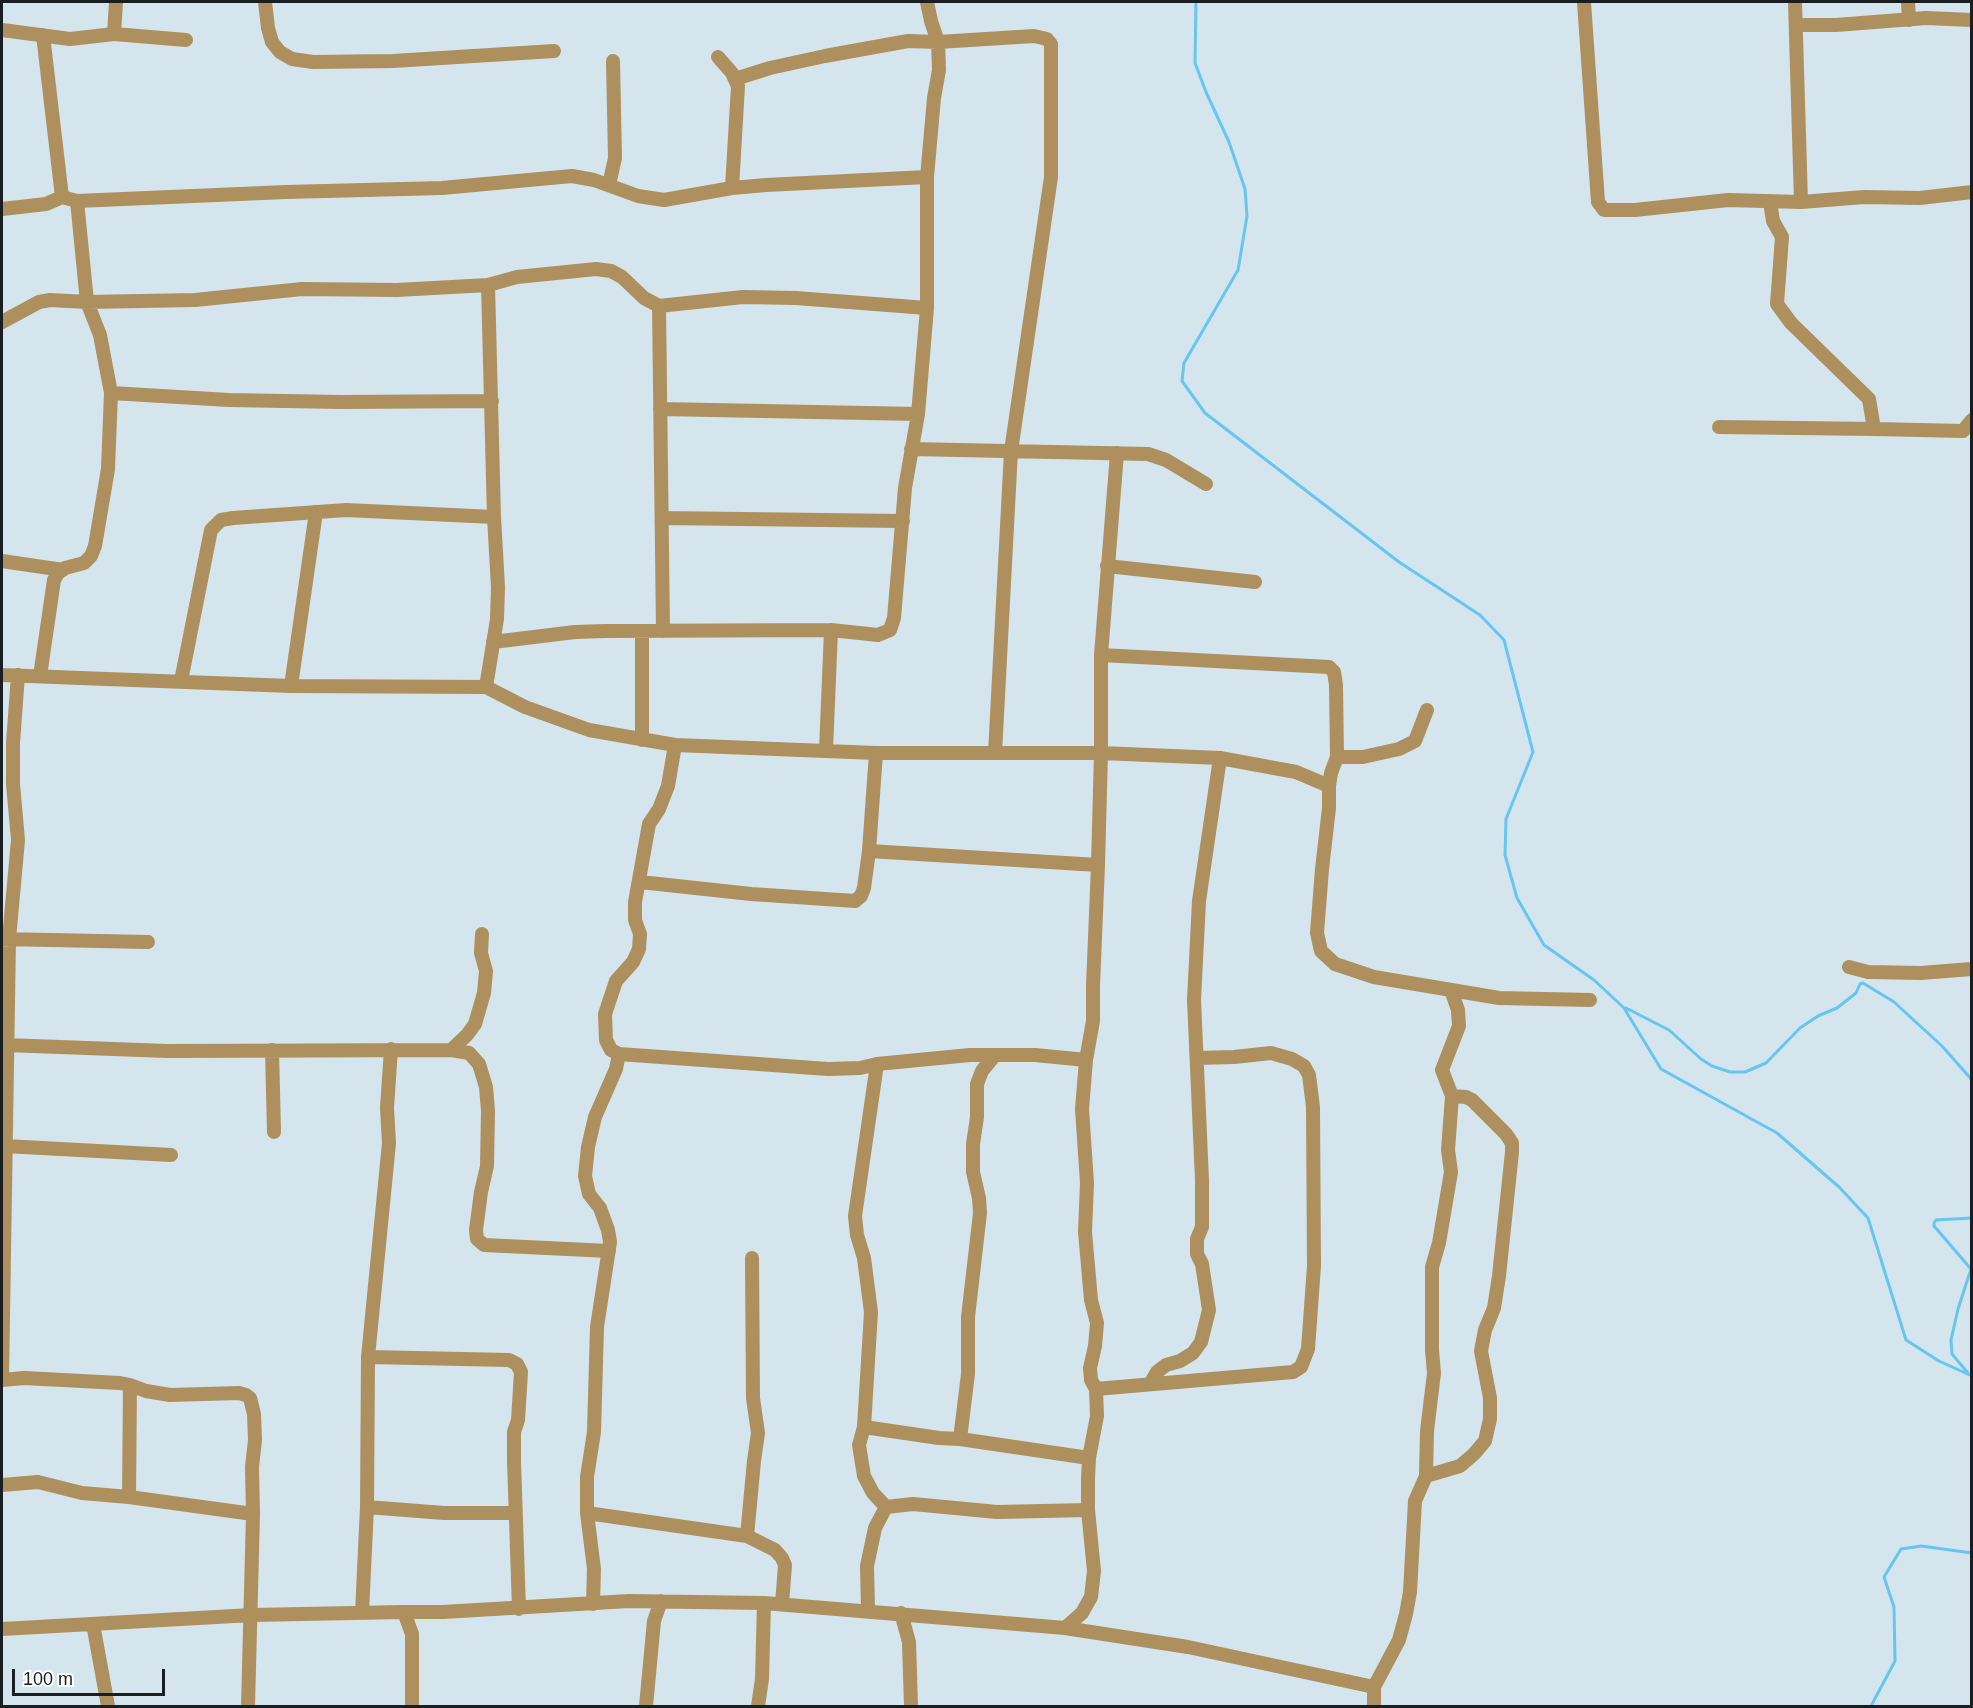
<!DOCTYPE html>
<style>
body{margin:0}
#map{position:relative;width:1973px;height:1708px;overflow:hidden;background:#d4e5ed;font-family:Arial,sans-serif}
canvas{display:block}
.frame{position:absolute;inset:0;border:3px solid #181e21;pointer-events:none}
.scale{position:absolute;left:12px;top:1669px;width:153px;height:27px;box-sizing:border-box;border:3px solid #181e21;border-top:0;padding-left:8px;font-size:18px;line-height:21px;white-space:nowrap;color:#181e21;-webkit-text-stroke:4px #fff;paint-order:stroke}
</style>
<div id="map">
<canvas width="1973" height="1708"></canvas>
<div class="frame"></div>
<div class="scale">100 m</div>
</div>
<script>
const ctx = document.querySelector('canvas').getContext('2d');
ctx.lineJoin = 'round';
const toPath = rows => new Path2D(rows.map(r => 'M' + r).join(''));
function stroke(path, color, width, dash) { ctx.strokeStyle = color; ctx.lineWidth = width; ctx.lineCap = dash ? 'butt' : 'round'; ctx.setLineDash(dash || []); ctx.stroke(path); }
stroke(toPath([
 [1196,2,1195,63,1206,92,1229,142,1245,189,1247,216,1238,270,1184,363,1182,381,1205,413,1399,562,1480,615,1504,640,1533,752,1506,819,1505,855,1517,898,1544,945,1594,980,1624,1008,1661,1069,1777,1133,1839,1187,1868,1218,1906,1340,1939,1361,1972,1376],
 [1626,1008,1669,1030,1701,1059,1712,1066,1730,1072,1745,1072,1766,1063,1800,1028,1818,1016,1837,1008,1856,993,1860,984,1863,983,1894,1002,1942,1046,1972,1080],
 [1968,1373,1952,1354,1951,1340,1958,1309,1971,1269,1934,1226,1934,1223,1936,1220,1972,1218],
 [1871,1706,1895,1661,1894,1607,1884,1577,1901,1549,1921,1546,1972,1553]
]), '#67c6f0', 3);
stroke(toPath([
 [265,2,268,28,272,42,280,52,292,59,313,62,393,61,554,51],
 [1584,2,1598,202,1604,210,1635,210,1728,200,1801,202,1864,197,1920,198,1972,192],
 [1795,2,1801,202],
 [1908,2,1909,20],
 [1797,25,1836,25,1926,18,1972,20],
 [2,30,70,39,114,34,186,40],
 [114,34,116,2],
 [43,35,62,197,77,201,286,192,442,188,572,176,594,180,638,196,664,200,732,188,766,185,927,177],
 [718,57,732,73,738,86,732,188],
 [735,79,770,68,825,56,908,41,938,42,1034,36,1047,39,1051,44,1051,177,1011,451,995,753],
 [609,185,615,158,613,61],
 [1770,202,1773,221,1782,237,1777,304,1791,323,1869,399,1874,429,1963,431,1972,420],
 [2,209,46,204,62,197],
 [659,306,663,631],
 [2,322,39,302,50,300,87,302,195,300,302,289,397,290,488,285,517,277,596,269,611,271,622,277,644,298,659,306,743,297,796,298,927,308],
 [111,393,229,400,341,402,492,401],
 [660,409,918,414],
 [1719,427,1874,429],
 [911,449,1148,454,1166,460,1206,484],
 [662,518,903,521],
 [2,561,63,570],
 [1107,566,1255,582],
 [642,631,642,740],
 [493,642,575,632,605,631,831,630,878,635,890,630,894,618,905,488,918,414,927,308,927,177,934,98,939,70,938,42,931,21,927,2],
 [1101,655,1329,667,1334,672,1336,685,1337,757,1331,773,1329,786,1329,808,1322,869,1317,933,1321,951,1335,964,1374,977,1499,998,1590,1000],
 [2,675,291,686,486,687,525,707,589,730,675,745,876,753,1101,753,1220,758,1296,772,1329,786],
 [40,676,54,580,58,573,65,568,84,563,91,556,95,546,108,469,111,393,100,335,87,302,77,201],
 [181,681,211,530,221,520,233,518,346,510,494,517],
 [291,686,316,512],
 [486,687,497,619,498,587,494,517,488,285],
 [675,745,668,786,659,809,649,824,635,902,635,920,640,934,639,949,633,962,616,981,605,1014,606,1040,611,1050,619,1054,828,1069,860,1068,877,1064,970,1055,1035,1055,1086,1060],
 [826,750,831,630],
 [1337,757,1363,757,1399,749,1415,741,1427,710],
 [869,851,1098,865],
 [640,882,751,894,855,901,861,896,864,888,869,851,876,753],
 [2,939,148,942],
 [1849,967,1868,972,1921,973,1972,969],
 [6,1045,167,1051,451,1050,469,1053,479,1064,486,1087,488,1111,487,1166,481,1192,476,1230,477,1239,484,1245,609,1251],
 [272,1050,274,1132],
 [451,1050,467,1035,475,1024,484,993,486,971,481,953,482,934],
 [877,1064,855,1216,857,1235,864,1258,871,1312,864,1427,859,1445,864,1476,873,1493,886,1507],
 [5,1146,171,1155],
 [368,1357,509,1360,517,1364,521,1372,518,1420,514,1432,514,1461,519,1609],
 [2,1380,9,939,18,840,13,784,13,743,18,675],
 [2,1380,24,1378,120,1383,130,1385,129,1497,253,1514,248,1706],
 [1150,1384,1157,1372,1166,1365,1180,1361,1193,1353,1201,1342,1209,1310,1202,1264,1197,1254,1197,1239,1202,1227,1202,1180,1194,1000,1199,901,1220,758],
 [130,1385,146,1391,170,1395,239,1393,246,1395,250,1398,254,1414,255,1440,252,1467,253,1514],
 [1096,1389,1293,1372,1301,1367,1308,1349,1314,1266,1313,1107,1309,1075,1304,1066,1292,1059,1271,1053,1234,1057,1197,1058],
 [864,1427,939,1438,960,1439,1089,1458],
 [960,1439,968,1374,968,1317,980,1213,979,1198,973,1172,973,1144,977,1117,977,1084,982,1071,995,1055],
 [1426,1476,1460,1466,1474,1454,1485,1441,1490,1419,1490,1398,1481,1351,1485,1330,1494,1308,1499,1276,1512,1152,1512,1143,1506,1134,1472,1100,1466,1097,1452,1096],
 [2,1485,38,1482,82,1493,129,1497],
 [367,1507,444,1513,515,1513],
 [587,1513,747,1536,775,1550,782,1558,785,1565,782,1604],
 [747,1536,754,1461,758,1433,753,1398,752,1258],
 [593,1604,594,1569,587,1513,587,1477,594,1432,597,1327,610,1242,608,1230,600,1208,589,1194,585,1176,588,1147,595,1117,616,1069,619,1054],
 [868,1610,867,1566,875,1528,886,1507,913,1504,997,1512,1088,1510],
 [404,1612,412,1634,412,1706],
 [362,1613,367,1507,368,1357,389,1143,387,1108,391,1049],
 [901,1613,909,1642,911,1706],
 [93,1624,108,1706],
 [1065,1628,1082,1613,1091,1597,1094,1571,1088,1510,1088,1479,1089,1458,1097,1416,1096,1389,1091,1380,1090,1368,1095,1346,1097,1323,1091,1300,1085,1232,1087,1183,1082,1109,1086,1060,1093,1021,1093,986,1098,865,1101,753,1101,655,1117,453],
 [2,1629,252,1615,404,1612,443,1612,629,1601,764,1603,1065,1628,1188,1647,1374,1687],
 [646,1706,654,1621,661,1601],
 [758,1706,762,1679,764,1603],
 [1374,1706,1374,1687,1399,1640,1406,1614,1410,1592,1415,1501,1426,1476,1427,1431,1434,1373,1432,1350,1432,1267,1439,1243,1451,1172,1448,1150,1452,1096,1442,1070,1459,1026,1458,1010,1451,990]
]), '#ad905e', 14);
</script>
